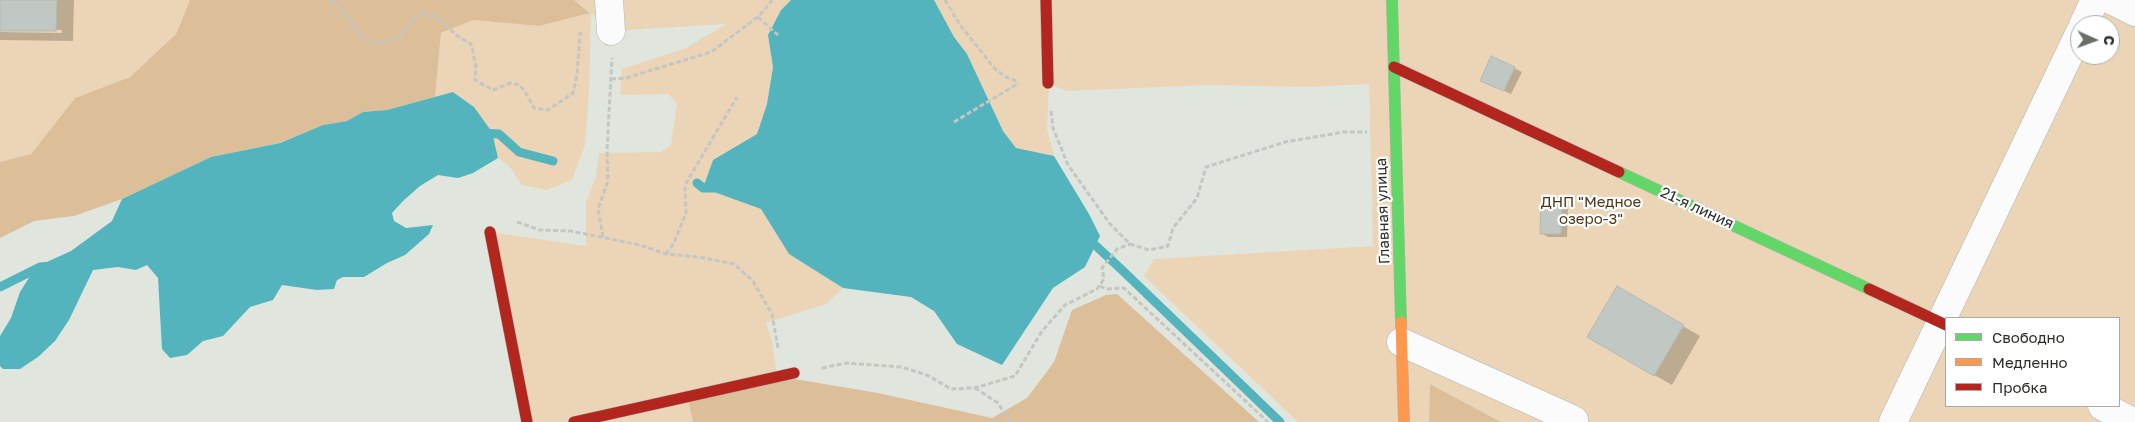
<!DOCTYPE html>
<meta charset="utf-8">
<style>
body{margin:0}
#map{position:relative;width:2135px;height:422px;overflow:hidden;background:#e0e6de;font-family:"Golos Text",sans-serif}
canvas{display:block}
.legend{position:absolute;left:1945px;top:317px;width:175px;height:90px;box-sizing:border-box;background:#fff;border:1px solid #a9aba9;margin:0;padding:6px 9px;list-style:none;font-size:15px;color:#292d27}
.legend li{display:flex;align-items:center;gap:10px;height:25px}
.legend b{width:25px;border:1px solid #a9aba9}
.north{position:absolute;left:2070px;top:15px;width:50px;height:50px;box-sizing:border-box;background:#fff;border:1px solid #a9aba9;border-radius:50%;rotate:92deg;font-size:14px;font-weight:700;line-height:20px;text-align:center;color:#292d27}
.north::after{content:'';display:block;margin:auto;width:18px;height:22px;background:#696e67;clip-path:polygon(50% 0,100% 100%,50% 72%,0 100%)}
</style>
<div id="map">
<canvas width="2135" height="422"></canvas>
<ul class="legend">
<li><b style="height:6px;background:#63d668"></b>Свободно</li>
<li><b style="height:6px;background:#ff974d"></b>Медленно</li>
<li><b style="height:6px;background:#b3261e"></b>Пробка</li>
</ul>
<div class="north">С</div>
</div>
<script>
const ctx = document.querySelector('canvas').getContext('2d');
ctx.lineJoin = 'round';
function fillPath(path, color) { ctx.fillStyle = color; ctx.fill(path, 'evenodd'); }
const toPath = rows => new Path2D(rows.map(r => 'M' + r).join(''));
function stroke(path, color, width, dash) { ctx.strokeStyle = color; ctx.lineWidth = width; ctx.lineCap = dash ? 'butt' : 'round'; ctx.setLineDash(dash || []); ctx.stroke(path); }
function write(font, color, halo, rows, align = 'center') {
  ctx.font = font + ' "Golos Text",sans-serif'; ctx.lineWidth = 4.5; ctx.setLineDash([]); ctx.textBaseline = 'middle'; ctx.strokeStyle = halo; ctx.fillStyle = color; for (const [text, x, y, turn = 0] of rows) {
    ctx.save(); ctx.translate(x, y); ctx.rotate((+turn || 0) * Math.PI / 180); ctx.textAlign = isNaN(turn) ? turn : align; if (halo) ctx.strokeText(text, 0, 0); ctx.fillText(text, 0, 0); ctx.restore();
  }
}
fillPath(toPath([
 [0,0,190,0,176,34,130,77,75,98,31,154,0,162],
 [574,0,791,0,781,10,768,35,773,67,767,104,757,134,713,160,703,188,761,209,789,254,843,288,826,304,766,323,772,341,777,376,687,397,693,422,527,422,490,232,586,246,586,203,596,176,599,153,661,152,671,145,677,103,668,94,620,95,622,69,686,48,726,24,611,31,591,13,589,93,585,145,572,180,547,190,522,185,509,166,498,158,492,132,474,107,453,92,435,97,441,33,473,20,539,26,590,12],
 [934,0,2135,0,2135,422,1501,422,1430,384,1429,422,1298,422,1144,276,1154,259,1373,246,1369,84,1308,87,1209,85,1067,91,1049,84,1047,129,1054,156,1016,148,1003,131,967,54,954,37],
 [2080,25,2110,25,2110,55,2080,55],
 [1946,318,2119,318,2119,406,1946,406]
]), '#ecd5b6');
fillPath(toPath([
 [190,0,574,0,590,13,539,26,473,20,441,33,435,97,387,110,363,112,347,121,323,125,279,143,211,157,122,199,74,216,34,221,0,238,0,162,31,154,75,98,130,77,176,34],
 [1117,294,1259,422,693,422,687,396,777,376,878,393,992,418,1027,398,1054,362,1072,310,1106,295],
 [1430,384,1501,422,1429,422]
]), '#dcbf98');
fillPath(toPath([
 [791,0,934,0,954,37,967,54,1003,131,1016,148,1054,156,1089,214,1100,236,1085,267,1053,288,1002,365,957,344,934,311,911,297,843,288,789,254,761,209,703,188,713,160,757,134,767,104,773,67,768,35,781,10],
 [453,92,474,107,492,132,498,158,473,173,458,178,438,175,420,186,403,201,392,213,394,221,406,228,433,225,429,234,405,255,387,263,364,277,343,277,337,280,334,289,317,290,282,285,273,300,250,307,223,336,203,341,187,355,170,358,162,349,158,278,147,265,136,270,118,267,93,270,69,320,55,341,38,357,20,369,3,369,0,366,0,336,11,318,20,292,32,273,49,261,71,251,112,221,122,199,211,157,280,143,323,125,347,121,363,112,387,110]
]), '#53b4bd');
fillPath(toPath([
 [0,0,74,0,73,41,0,40,0,32,62,33,62,30,0,29],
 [1492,57,1522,72,1511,94,1489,84],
 [1562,201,1568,205,1567,237,1548,237,1541,233],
 [1617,288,1700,336,1672,385,1588,337]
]), '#0003');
stroke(toPath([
 [481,133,499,134,519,152,553,161],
 [697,183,703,188,714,188],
 [1084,243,1095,245,1122,270,1280,422],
 [0,287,40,267,51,266]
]), '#53b4bd', 9);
const building = toPath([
 [0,0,57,0,56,31,0,31,0,0],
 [1491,56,1515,67,1504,91,1480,81,1491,56],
 [1541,199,1562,200,1561,234,1540,234,1541,199],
 [1617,286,1684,325,1654,376,1587,337,1617,286]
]);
fillPath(building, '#c1c8c3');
stroke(building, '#b3b9b5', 1);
const street = toPath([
 [609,0,611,31],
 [2111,0,2135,12],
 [2083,25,2095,0],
 [1401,342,1574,420],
 [2102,406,2133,422],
 [1893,422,2080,32]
]);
const fast = toPath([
 [1392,0,1401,322],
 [1619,172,1869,289]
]);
const slow = toPath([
 [1401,322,1404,422]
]);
const jam = toPath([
 [1046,0,1048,83],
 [1394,67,1619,172],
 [490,232,527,422],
 [1869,289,1946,325],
 [574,422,794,373]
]);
stroke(street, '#b1b5af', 29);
stroke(fast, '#b1b5af', 12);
stroke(slow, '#b1b5af', 12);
stroke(jam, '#b1b5af', 12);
stroke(toPath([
 [329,0,340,7,361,37,378,43,399,38,417,15,426,14,440,18,456,35,471,44,476,66,475,80,493,90,510,83,520,85,527,95,534,108,548,110,573,93,577,75,580,34,582,33],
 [945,0,960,25,995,69,1006,77,1016,81,1018,79],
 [758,17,778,35],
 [611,79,626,78,711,52,759,16,772,0],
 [1051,111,1053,128,1068,165,1110,224,1130,244,1149,250,1168,246,1173,228,1197,198,1206,167,1285,142,1344,132,1367,132],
 [954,122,1019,83],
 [517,222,540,230,571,231,640,245,666,254,699,257,734,264,753,281,772,314,778,348],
 [603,237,598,209,608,181,607,150,612,58],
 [666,254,674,243,686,213,685,185,737,97],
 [1100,286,1106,289,1124,288,1268,422],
 [822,368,846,363,901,367,927,375,951,389,974,388,1015,376,1042,331,1065,305,1097,289,1104,279,1102,268,1117,249,1130,244],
 [975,388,998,403,1009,422]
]), '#c4c6c3', 3, [5, 2.5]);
stroke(street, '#fafbfa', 28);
stroke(fast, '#63d668', 11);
stroke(slow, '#ff974d', 11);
stroke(jam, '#b3261e', 11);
write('15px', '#4e3619', '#fff', [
 ["ДНП \"Медное",1591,202],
 ["озеро-3\"",1591,219]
]);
write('15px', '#292d27', '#fff', [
 ["21-я линия",1697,208,25],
 ["Главная улица",1383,211,-92]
]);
</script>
